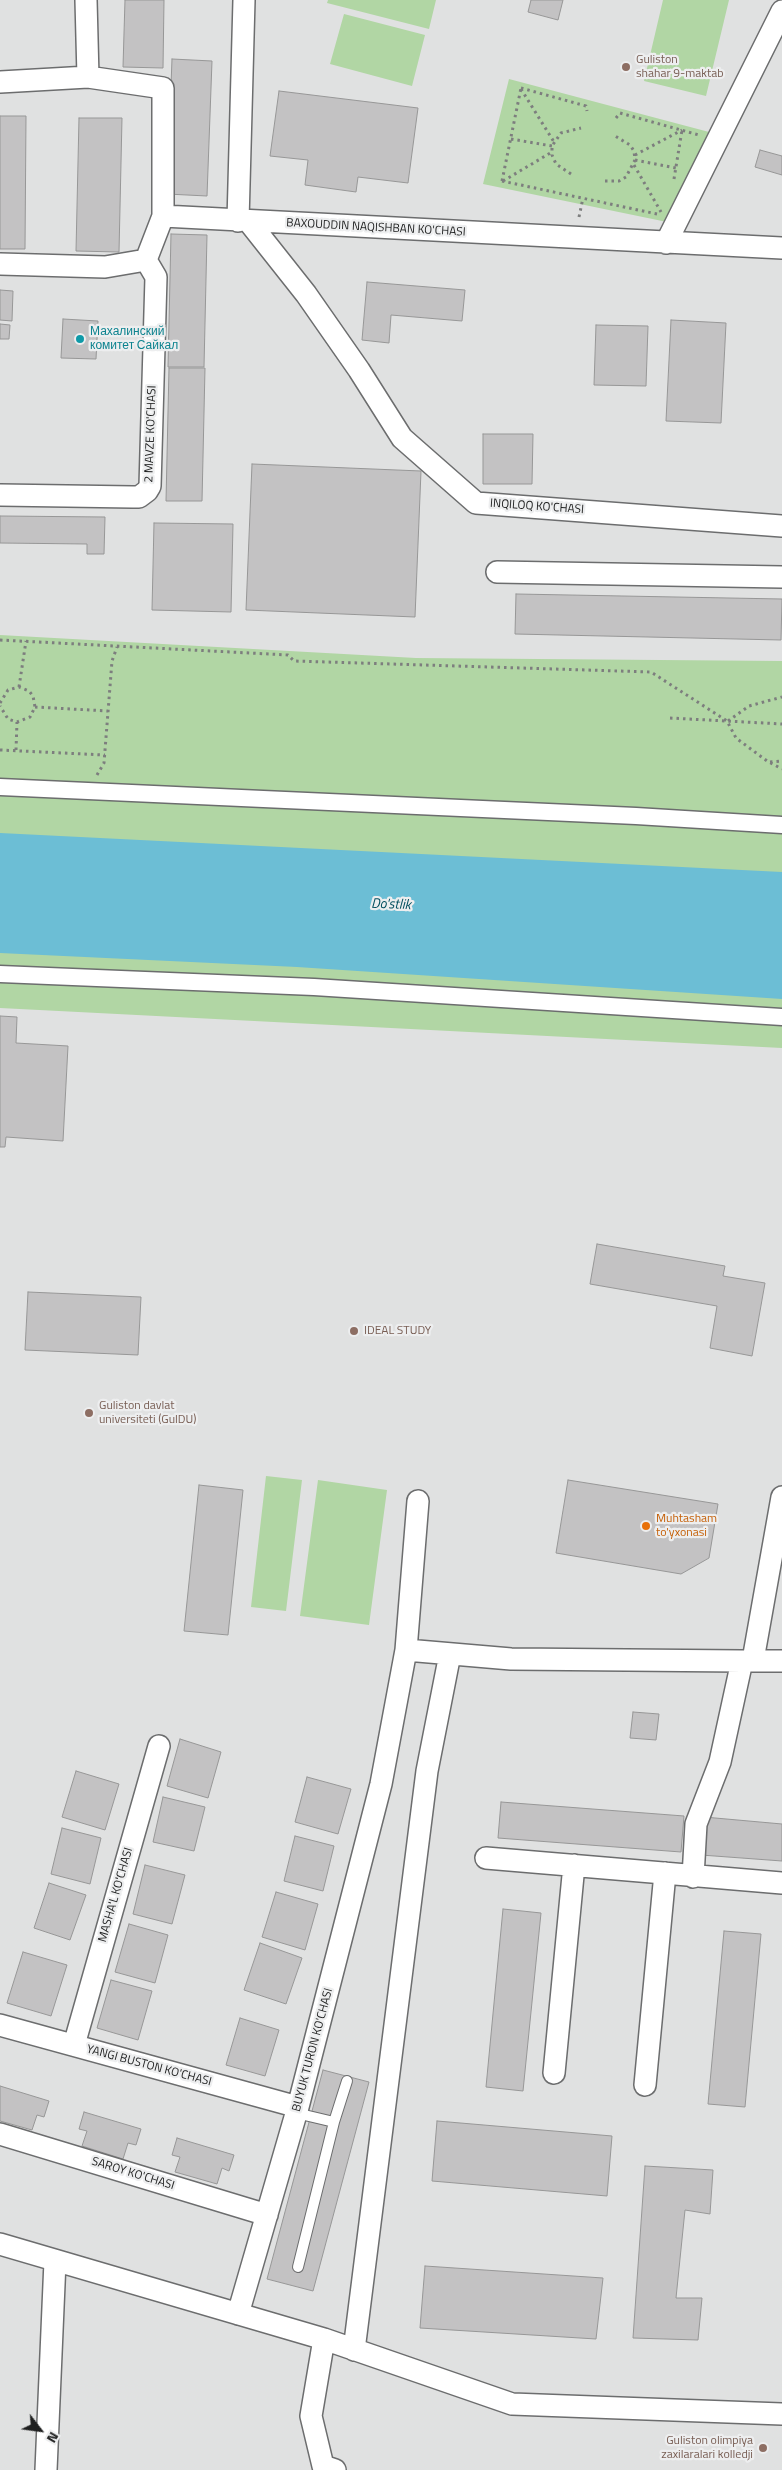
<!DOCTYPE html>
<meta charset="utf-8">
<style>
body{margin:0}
#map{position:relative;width:782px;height:2470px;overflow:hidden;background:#e0e1e1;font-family:"Titillium Web",sans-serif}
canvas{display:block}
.north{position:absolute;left:15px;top:2405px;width:50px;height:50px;-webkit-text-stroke:4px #edeeef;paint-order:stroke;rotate:120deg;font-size:14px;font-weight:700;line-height:20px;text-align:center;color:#1e1f1f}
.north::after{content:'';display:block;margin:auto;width:18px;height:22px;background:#1e1f1f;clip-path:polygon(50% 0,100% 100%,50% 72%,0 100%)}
</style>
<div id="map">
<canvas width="782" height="2470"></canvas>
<div class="north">N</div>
</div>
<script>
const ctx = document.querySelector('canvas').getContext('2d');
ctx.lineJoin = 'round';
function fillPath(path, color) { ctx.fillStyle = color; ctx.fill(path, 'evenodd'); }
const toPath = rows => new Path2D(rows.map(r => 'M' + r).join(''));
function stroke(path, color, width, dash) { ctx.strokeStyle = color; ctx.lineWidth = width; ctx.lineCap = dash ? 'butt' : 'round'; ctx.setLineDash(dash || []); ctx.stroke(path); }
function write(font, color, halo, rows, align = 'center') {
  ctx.font = font + ' "Titillium Web",sans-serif'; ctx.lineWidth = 4.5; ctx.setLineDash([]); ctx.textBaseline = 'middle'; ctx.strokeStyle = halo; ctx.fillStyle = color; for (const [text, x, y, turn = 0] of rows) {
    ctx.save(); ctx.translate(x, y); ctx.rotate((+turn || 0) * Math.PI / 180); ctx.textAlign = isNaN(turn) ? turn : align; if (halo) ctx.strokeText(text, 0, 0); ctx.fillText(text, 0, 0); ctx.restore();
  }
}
fillPath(toPath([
 [328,0,436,0,429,29,327,3],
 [663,0,729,0,706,96,644,81],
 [344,14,425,35,412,86,330,64],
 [509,79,709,132,706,143,667,222,483,184],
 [0,635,416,658,782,661,782,1048,0,1008],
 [266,1476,302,1480,286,1611,251,1607],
 [318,1480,387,1490,369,1625,300,1616]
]), '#b1d6a4');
fillPath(toPath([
 [0,833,782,872,782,999,297,967,0,953]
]), '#6cbed5');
const building = toPath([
 [125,0,164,0,163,68,123,67,125,0],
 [531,0,563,0,558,20,528,12,531,0],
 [172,59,212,61,207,196,167,194,172,59],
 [279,91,418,108,408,183,358,177,356,192,305,185,308,160,270,156,279,91],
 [0,116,26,116,25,249,0,249,0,116],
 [79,118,122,118,119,252,76,251,79,118],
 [760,150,782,156,782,175,755,167,760,150],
 [171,234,207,235,204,367,168,367,171,234],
 [367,282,465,290,462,321,391,315,389,343,362,340,367,282],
 [0,290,13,291,12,321,0,320,0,290],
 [63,319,98,321,96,359,61,358,63,319],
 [671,320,726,323,721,423,666,421,671,320],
 [0,324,10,325,9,339,0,339,0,324],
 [596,325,648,326,646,386,594,385,596,325],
 [169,368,205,368,202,501,166,501,169,368],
 [483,434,533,434,532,484,483,484,483,434],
 [252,464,421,471,415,617,246,610,252,464],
 [0,516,105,517,104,554,87,554,87,544,0,543,0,516],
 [154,523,233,524,231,612,152,610,154,523],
 [516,594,782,599,781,640,515,634,516,594],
 [0,1016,17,1017,16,1043,68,1046,63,1141,6,1137,5,1147,0,1147,0,1016],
 [597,1244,725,1266,723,1276,765,1283,752,1356,710,1348,717,1306,590,1284,597,1244],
 [28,1292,141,1297,138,1355,25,1350,28,1292],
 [568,1480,718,1504,709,1558,681,1574,556,1553,568,1480],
 [199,1485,243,1490,228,1635,184,1631,199,1485],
 [633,1712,659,1714,656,1740,630,1738,633,1712],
 [180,1739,221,1752,208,1798,167,1786,180,1739],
 [76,1771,119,1784,105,1830,62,1817,76,1771],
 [307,1777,351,1789,338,1834,295,1822,307,1777],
 [163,1797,205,1807,194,1851,153,1842,163,1797],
 [501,1802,684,1816,681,1852,498,1838,501,1802],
 [704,1817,782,1824,782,1861,701,1855,704,1817],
 [62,1828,101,1838,90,1884,51,1874,62,1828],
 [295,1836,334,1846,323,1891,284,1881,295,1836],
 [145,1865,185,1875,172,1924,133,1914,145,1865],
 [49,1883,86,1895,70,1940,34,1928,49,1883],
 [276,1892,318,1904,305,1950,262,1937,276,1892],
 [503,1909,541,1913,523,2091,486,2087,503,1909],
 [129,1924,168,1935,155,1983,115,1972,129,1924],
 [724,1931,761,1934,745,2107,708,2104,724,1931],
 [260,1943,302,1958,286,2004,244,1990,260,1943],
 [23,1952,67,1965,51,2016,7,2003,23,1952],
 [111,1980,152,1991,138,2040,97,2028,111,1980],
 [240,2018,279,2030,265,2076,226,2065,240,2018],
 [323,2070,369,2082,313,2291,267,2279,323,2070],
 [0,2086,49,2101,44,2117,37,2115,32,2130,0,2121,0,2086],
 [84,2112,141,2129,136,2145,128,2143,123,2159,82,2146,87,2131,79,2129,84,2112],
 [437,2121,612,2136,607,2196,432,2181,437,2121],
 [177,2138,234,2155,229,2171,222,2168,217,2184,175,2172,180,2157,172,2155,177,2138],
 [645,2166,713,2170,710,2214,685,2210,676,2298,702,2298,698,2340,633,2338,645,2166],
 [425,2266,603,2278,596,2339,420,2328,425,2266]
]);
fillPath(building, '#c3c2c3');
stroke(building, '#979797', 1);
const service = toPath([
 [296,2113,334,2122],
 [298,2267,334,2122,347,2081]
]);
const pedestrian = toPath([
 [0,787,636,816,782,825],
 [0,974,314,987,782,1017]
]);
const minor = toPath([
 [86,0,88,77],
 [0,82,88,77,163,88,163,216],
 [238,221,244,0],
 [249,222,306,294,359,370,402,438,476,503,782,526],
 [666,243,782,11],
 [0,264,105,267,146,260,163,216,782,248],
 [0,495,133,497,139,497,147,491,150,486,156,277,146,260],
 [497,572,782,577],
 [406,1650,418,1501],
 [753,1660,782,1497],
 [486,1858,782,1883],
 [693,1877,696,1824,720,1762,742,1661,782,1661],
 [0,2025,298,2107],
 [74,2045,159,1746],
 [554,2073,574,1865],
 [645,2085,665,1873],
 [0,2134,267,2215],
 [0,2244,324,2339,512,2404,782,2414],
 [238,2314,298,2107,381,1784,406,1650,511,1659,742,1661],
 [324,2339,311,2416,323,2466,335,2470],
 [354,2350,427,1771,450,1654],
 [46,2470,55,2261]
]);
stroke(service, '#6c6d6e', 12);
stroke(pedestrian, '#6c6d6e', 19);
stroke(minor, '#6c6d6e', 24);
stroke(toPath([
 [521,88,586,106,587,111],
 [521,89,554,142],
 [616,118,620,113,699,135],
 [511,139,552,146],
 [635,155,682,130],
 [635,160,676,168],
 [634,165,661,212],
 [571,174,556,164,552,155,552,146,561,133,581,128],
 [674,179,682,130],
 [502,181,657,214],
 [502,181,521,88],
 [503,181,552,152],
 [605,181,619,181,626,177,635,160,634,151,630,145,615,136],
 [579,217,583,198],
 [0,640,288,655,294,661,651,672,727,721,736,738,767,761,782,769],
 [19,687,26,641],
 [0,703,8,690,19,687,29,691,33,696,35,707,30,717,17,722,8,719,0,706],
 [35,707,108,711],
 [670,718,782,724],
 [728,721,749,706,782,697],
 [0,750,105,755],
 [16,750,17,722],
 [770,762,782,761],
 [97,775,104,763,112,661,117,647]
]), '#7d7e7e', 3, [2.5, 4]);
stroke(service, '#fff', 10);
stroke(pedestrian, '#fff', 16);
stroke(minor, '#fff', 21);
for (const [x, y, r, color] of [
 [626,67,5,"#8d6e63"],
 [80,339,5,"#0f9aa8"],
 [354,1331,5,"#8d6e63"],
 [89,1413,5,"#8d6e63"],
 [646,1526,5,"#e8710a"],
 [763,2448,5,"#8d6e63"]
]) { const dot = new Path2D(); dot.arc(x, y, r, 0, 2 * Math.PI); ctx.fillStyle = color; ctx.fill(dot); stroke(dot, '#edeeef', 2); }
write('12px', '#785e54', '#edeeef', [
 ["Guliston",636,60],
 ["shahar 9-maktab",636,74],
 ["IDEAL STUDY",364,1331],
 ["Guliston davlat",99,1406],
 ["universiteti (GulDU)",99,1420],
 ["Guliston olimpiya",753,2441,"right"],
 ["zaxilaralari kolledji",753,2455,"right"]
], 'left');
write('12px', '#1e1f1f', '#edeeef', [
 ["BAXOUDDIN NAQISHBAN KO'CHASI",376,228,3],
 ["2 MAVZE KO'CHASI",151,434,-88],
 ["INQILOQ KO'CHASI",537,507,4],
 ["MASHA'L KO'CHASI",116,1895,-74],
 ["BUYUK TURON KO'CHASI",313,2050,-75],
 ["YANGI BUSTON KO'CHASI",149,2066,15],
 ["SAROY KO'CHASI",133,2174,17]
]);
write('12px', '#0d838f', '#edeeef', [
 ["Махалинский",90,332],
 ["комитет Сайкал",90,346]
], 'left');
write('12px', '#c56008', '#edeeef', [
 ["Muhtasham",656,1519],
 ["to'yxonasi",656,1533]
], 'left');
write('italic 14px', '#045060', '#edeeef', [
 ["Do'stlik",391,905,2]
]);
</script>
